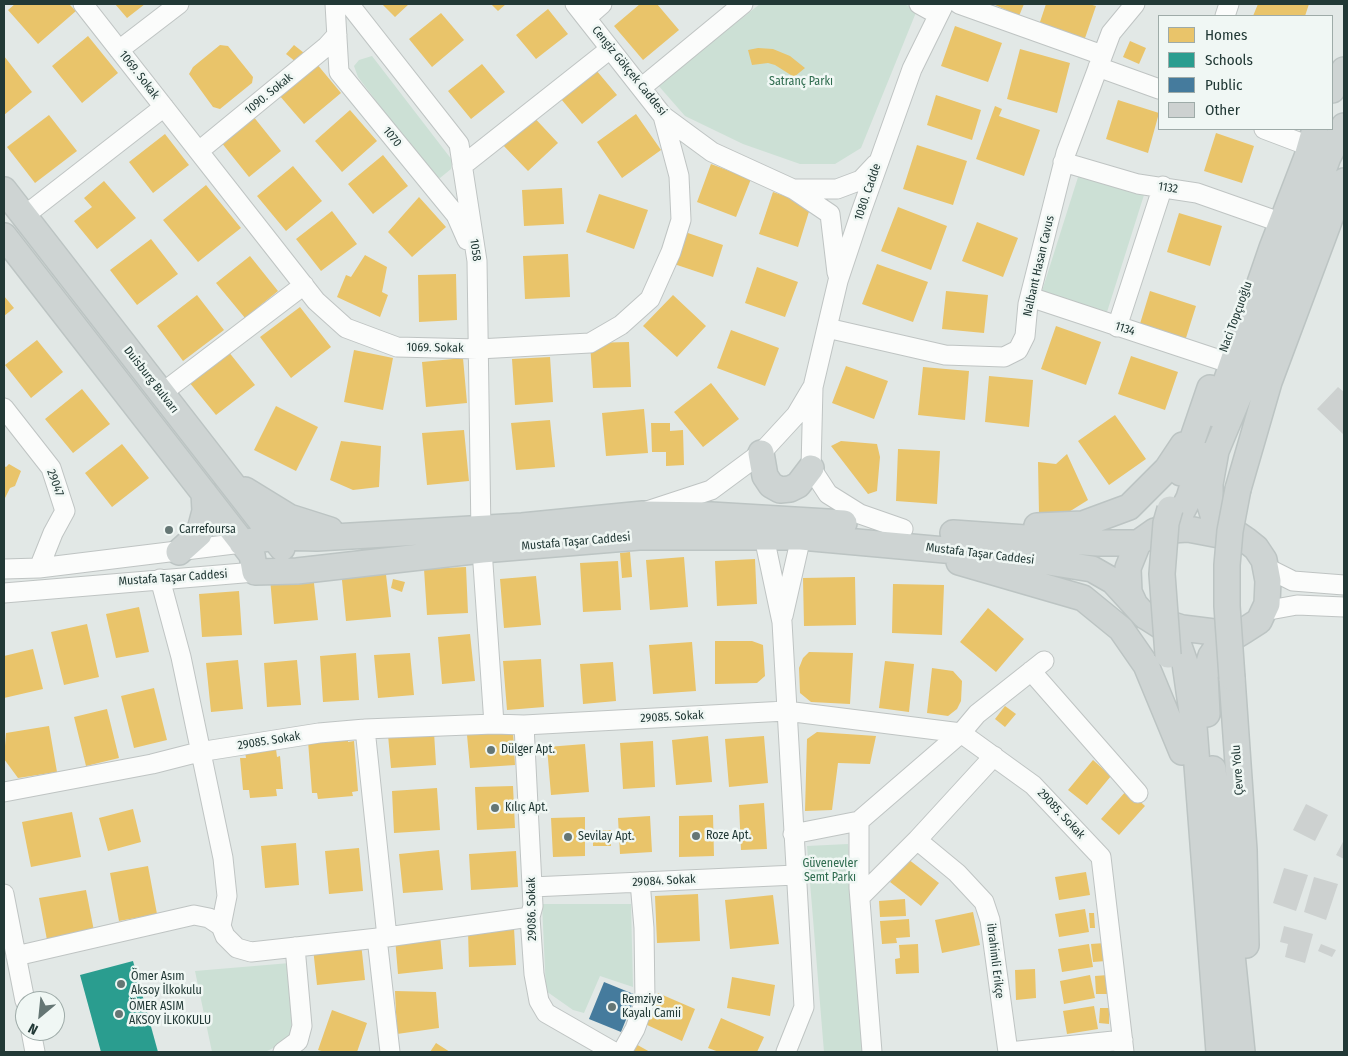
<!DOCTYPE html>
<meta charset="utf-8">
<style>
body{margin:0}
#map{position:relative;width:1348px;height:1056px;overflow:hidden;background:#e2e8e6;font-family:"Fira Sans Condensed",sans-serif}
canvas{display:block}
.frame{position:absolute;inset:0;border:5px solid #223936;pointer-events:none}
.legend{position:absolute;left:1158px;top:15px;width:175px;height:115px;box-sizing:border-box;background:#f0f7f4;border:1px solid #9eaba8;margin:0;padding:6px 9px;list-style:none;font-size:15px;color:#223936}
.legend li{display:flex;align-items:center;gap:10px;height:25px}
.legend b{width:25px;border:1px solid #9eaba8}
.north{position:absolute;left:15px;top:991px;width:50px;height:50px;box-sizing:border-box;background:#f0f7f4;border:1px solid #9eaba8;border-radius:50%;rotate:208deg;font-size:14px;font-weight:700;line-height:20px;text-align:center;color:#223936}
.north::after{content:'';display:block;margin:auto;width:18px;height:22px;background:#657674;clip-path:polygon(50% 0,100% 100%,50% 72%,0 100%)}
</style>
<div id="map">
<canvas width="1348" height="1056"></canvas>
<div class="frame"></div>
<ul class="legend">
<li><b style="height:14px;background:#e9c46a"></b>Homes</li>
<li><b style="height:14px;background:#2a9d8f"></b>Schools</li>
<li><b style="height:14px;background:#457b9d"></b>Public</li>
<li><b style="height:14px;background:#cdd1d0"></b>Other</li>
</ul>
<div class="north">N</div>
</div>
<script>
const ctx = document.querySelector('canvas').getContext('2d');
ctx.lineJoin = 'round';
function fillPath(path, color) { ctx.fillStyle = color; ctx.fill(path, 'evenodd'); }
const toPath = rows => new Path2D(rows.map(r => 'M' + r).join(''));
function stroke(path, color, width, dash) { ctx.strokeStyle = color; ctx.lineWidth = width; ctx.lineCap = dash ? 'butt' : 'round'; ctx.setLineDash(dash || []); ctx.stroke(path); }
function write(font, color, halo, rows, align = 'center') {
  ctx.font = font + ' "Fira Sans Condensed",sans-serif'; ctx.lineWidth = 5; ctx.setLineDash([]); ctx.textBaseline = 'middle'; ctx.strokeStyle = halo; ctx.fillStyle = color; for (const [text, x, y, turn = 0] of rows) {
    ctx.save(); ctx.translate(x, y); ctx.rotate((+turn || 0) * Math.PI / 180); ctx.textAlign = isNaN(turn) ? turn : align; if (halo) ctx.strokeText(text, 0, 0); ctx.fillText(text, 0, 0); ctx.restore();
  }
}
fillPath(toPath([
 [760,4,904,4,917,10,861,148,835,164,800,164,743,144,685,116,657,84],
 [372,56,452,160,451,169,440,178,432,175,358,77,354,66,359,60],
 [1079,174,1144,195,1107,312,1042,291],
 [848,844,863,1052,824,1052,807,846],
 [542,904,631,904,633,987,600,976,584,1013,573,1010,546,991],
 [290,963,292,1039,265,1052,212,1052,195,971]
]), '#cce0d5');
fillPath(toPath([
 [15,4,69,4,76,11,38,44,8,10],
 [115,4,145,4,127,18],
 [382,4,409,4,395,17],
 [491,4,506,4,498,11],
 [640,4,657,4,679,30,643,60,614,26],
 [993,4,1024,4,1019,16],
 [1046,4,1089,4,1096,6,1084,41,1039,25],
 [1258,4,1309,4,1305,16,1253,16],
 [548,9,568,34,536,59,516,35],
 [441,13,464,40,432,67,409,39],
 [955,26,1002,43,988,82,941,66],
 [88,36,118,73,82,103,52,66],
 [1130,41,1146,48,1139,64,1123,57],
 [220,45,228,46,253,77,252,83,220,109,213,107,189,74,193,67],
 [294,45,304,53,296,62,286,54],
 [758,48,773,49,790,56,805,68,794,77,775,65,768,63,752,65,748,50],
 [1020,49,1070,63,1057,113,1007,99],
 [4,56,32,92,4,115],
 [316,63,341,93,304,124,279,95],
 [482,64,505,92,471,119,448,91],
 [591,64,617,95,582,124,556,93],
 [936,95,981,110,972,140,927,125],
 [1118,100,1159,113,1148,153,1106,139],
 [995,106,1002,109,999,116,1040,130,1024,176,976,159],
 [350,110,377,141,342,172,315,141],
 [530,113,558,143,528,171,500,142],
 [636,114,661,150,622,178,597,142],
 [49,115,77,151,35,183,7,147],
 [253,116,281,151,249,177,221,142],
 [1216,133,1254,146,1242,183,1204,171],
 [165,134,189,165,153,193,129,162],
 [917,145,967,161,953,205,903,189],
 [383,155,408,186,373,214,348,184],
 [711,164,751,179,736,217,697,202],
 [293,166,322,201,286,231,257,196],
 [104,181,136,218,97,249,74,221,92,207,84,198],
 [206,185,241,228,198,262,163,220],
 [562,188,564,224,524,226,522,190],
 [773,192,811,205,798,247,759,234],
 [599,194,648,210,634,249,586,232],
 [419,197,446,227,412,257,388,232],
 [898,207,947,226,931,270,881,251],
 [332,211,357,244,321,271,296,239],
 [1179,213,1222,226,1210,266,1167,252],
 [977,222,1018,238,1003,277,962,261],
 [685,232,723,245,713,277,674,264],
 [151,239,178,274,137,305,110,270],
 [568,254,570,297,525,299,523,256],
 [365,255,387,267,382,292,388,295,380,317,337,297,346,275,351,277],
 [250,256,278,291,245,318,216,283],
 [877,264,928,282,913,322,862,304],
 [757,267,798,282,785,317,745,303],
 [456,274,457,320,419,322,418,275],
 [946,291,988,295,984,333,942,329],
 [1150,291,1196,306,1185,341,1139,327],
 [197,295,224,330,183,361,157,326],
 [673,295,706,326,677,357,643,326],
 [4,296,14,308,4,316],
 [300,307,331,347,291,378,260,337],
 [1056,326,1101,342,1086,385,1041,369],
 [731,330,779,348,765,386,717,368],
 [37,340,63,372,31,398,5,365],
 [629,342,631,387,593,388,590,343],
 [354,350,393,358,383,410,344,402],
 [228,351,255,385,216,415,189,382],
 [1131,356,1178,372,1165,410,1118,394],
 [550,357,553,402,515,405,512,359],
 [463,358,467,403,426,407,422,362],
 [846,366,888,381,874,419,832,403],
 [923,367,969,371,965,420,918,415],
 [989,376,1033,380,1029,427,985,422],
 [711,383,739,419,703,447,674,412],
 [82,389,110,424,73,453,45,419],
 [276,406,318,427,296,471,254,450],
 [644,409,648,453,606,456,602,413],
 [1115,415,1146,459,1109,485,1078,441],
 [550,420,555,467,516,470,511,423],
 [651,423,670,423,670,431,683,430,684,465,666,466,666,452,652,452],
 [464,430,469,481,427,485,422,433],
 [341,441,381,446,379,487,353,490,330,480],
 [841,441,877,444,880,457,877,491,868,494,831,446],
 [122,444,149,478,112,507,85,473],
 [898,449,940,451,937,504,896,501],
 [1067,454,1088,500,1064,515,1039,514,1038,462,1056,464],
 [9,464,21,471,15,486,10,488,4,500,4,466,6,467],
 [630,552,632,577,622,578,620,553],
 [684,557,688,607,650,610,646,560],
 [755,559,757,604,717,606,715,561],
 [618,561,621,610,583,612,580,563],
 [385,566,391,617,346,621,341,570],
 [466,567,468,613,427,615,424,569],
 [313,574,318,620,274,624,270,578],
 [536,576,541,625,504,628,500,579],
 [855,577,856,625,804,626,803,578],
 [393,579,405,582,402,592,391,588],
 [893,584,944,585,942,635,892,633],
 [239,591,242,635,202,637,199,594],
 [139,607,149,652,116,658,106,614],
 [988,608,1024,639,996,672,960,642],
 [87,624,99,677,64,685,51,632],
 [470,634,475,681,442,684,438,637],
 [715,641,752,641,763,645,765,676,757,683,715,684],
 [692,642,696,691,653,694,649,645],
 [33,649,43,689,4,698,4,656],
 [809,652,853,653,850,704,811,702,800,693,799,668,803,658],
 [356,653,359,700,323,702,320,656],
 [410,653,414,695,378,698,374,655],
 [541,659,544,707,507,710,503,661],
 [238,660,243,709,211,712,206,663],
 [297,660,301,705,267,707,264,663],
 [885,661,914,664,909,712,879,708],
 [613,662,616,701,583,704,580,664],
 [932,668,953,671,962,681,961,701,957,709,948,716,927,713],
 [154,688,167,740,134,748,121,696],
 [1005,706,1016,714,1005,727,995,719],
 [107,709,119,758,86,766,74,717],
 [49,726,57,772,18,778,4,759,6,733],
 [434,732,436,765,391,768,388,735],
 [513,732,515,765,470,768,467,735],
 [817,732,876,736,870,764,838,763,832,810,805,811,807,739],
 [348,735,348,742,354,741,358,791,352,792,353,796,318,799,317,793,312,793,308,741],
 [708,736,712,782,676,785,672,740],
 [764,736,768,783,729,787,725,739],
 [653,741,655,787,623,789,620,743],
 [585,744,589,792,551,795,547,747],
 [276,749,277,757,280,756,283,789,276,789,277,796,250,798,249,790,243,790,240,758,246,758,245,752],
 [1093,760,1111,776,1087,805,1068,790],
 [513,786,515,828,477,830,475,787],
 [437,788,440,830,394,833,392,791],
 [1127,790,1145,806,1119,835,1101,819],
 [764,803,767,849,741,850,739,805],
 [133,809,141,842,108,851,99,818],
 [72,812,81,857,31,867,22,822],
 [713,815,714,856,679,857,679,816],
 [650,816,652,852,620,854,618,818],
 [585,817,585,856,553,857,551,818],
 [593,830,611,830,611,846,593,846],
 [296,843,299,885,265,888,261,846],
 [359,848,363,891,329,894,325,851],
 [439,850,443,890,403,893,399,854],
 [516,851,518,887,471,890,469,854],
 [908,859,939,883,921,906,890,882],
 [148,866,157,914,119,921,110,873],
 [1086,872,1090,895,1059,900,1055,877],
 [86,890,94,931,47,940,39,898],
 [698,894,700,941,657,943,655,896],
 [773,895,779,944,730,949,725,900],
 [905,899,906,916,880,917,879,901],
 [1085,909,1089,932,1059,937,1055,914],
 [973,912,980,945,942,953,935,920],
 [1089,913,1094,913,1095,928,1090,928],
 [909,919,910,937,896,938,897,943,882,944,880,921],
 [514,928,516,965,469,967,468,931],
 [440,934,443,969,398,974,395,938],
 [361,943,365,980,317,985,313,948],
 [1105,943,1106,961,1093,962,1091,944],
 [918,944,919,973,896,974,895,959,900,958,899,945],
 [1089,944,1093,967,1062,972,1058,949],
 [1035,969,1036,998,1016,1000,1015,970],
 [1090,975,1095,998,1064,1004,1060,981],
 [1108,975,1109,994,1096,994,1095,976],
 [732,977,775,985,770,1016,727,1008],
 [395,991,436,992,439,1028,397,1034],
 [658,993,695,1009,682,1041,645,1024],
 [1094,1006,1098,1029,1067,1034,1063,1011],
 [1100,1008,1109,1008,1109,1024,1099,1023],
 [332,1010,367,1023,357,1052,325,1052,318,1050],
 [721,1018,764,1037,757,1052,719,1052,708,1048],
 [436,1043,450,1052,430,1052],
 [634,1043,650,1052,629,1052]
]), '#e9c46a');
fillPath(toPath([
 [133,961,158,1052,101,1052,80,975]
]), '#2a9d8f');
fillPath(toPath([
 [604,982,636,995,621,1032,589,1019]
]), '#457b9d');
fillPath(toPath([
 [1338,387,1344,392,1344,435,1317,409],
 [1306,804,1328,815,1315,841,1293,830],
 [1344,840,1344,859,1336,855],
 [1284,868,1308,875,1296,911,1273,903],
 [1314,877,1338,884,1326,920,1304,912],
 [1284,926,1313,934,1305,963,1285,957,1288,944,1280,942],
 [1321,944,1336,950,1332,957,1318,951]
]), '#cdd1d0');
const minor = toPath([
 [83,4,316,301,346,328,397,347,478,349,590,343,621,325,650,299,671,252,681,220,679,176,663,116],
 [335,4,339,72,456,215,467,240],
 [349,4,459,144,477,261,481,535,494,724],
 [575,4,663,116,712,152,793,189,830,214,837,273],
 [919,4,937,14],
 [959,4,1102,55],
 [1225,16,1229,4],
 [586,18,602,4],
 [119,50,179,4],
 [1098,67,1159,89],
 [641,88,743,4],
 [1264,129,1301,143],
 [199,151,327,46,337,35],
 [1063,162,1138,184,1197,193,1271,219],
 [462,166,610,49],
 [794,189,837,189,861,180,876,164],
 [24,216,164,107],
 [1030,297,1220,360],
 [1117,327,1163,186],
 [827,328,945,355,1004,357,1018,350,1025,336,1028,304,1066,153,1111,33,1135,4],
 [162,393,304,285],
 [4,408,51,468,65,511,53,533,39,568],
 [647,511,711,490,761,453,796,415,812,388],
 [903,529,860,514,828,494,811,468,813,387,838,281,861,212,912,69,944,4],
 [764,537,782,622,804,1007,786,1052],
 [1265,567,1293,581,1344,585],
 [4,569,39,568,242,543],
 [160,579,181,657,223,858,227,896,221,926],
 [4,593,255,572],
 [1264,611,1297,605,1344,607],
 [783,616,801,537],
 [1031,671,1138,793],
 [524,725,533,906,530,917,534,974,539,1001,546,1013,614,1052],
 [365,729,387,937],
 [4,792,152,764,199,752,319,733,365,729,494,724,524,725,786,711,961,733,1033,785,1101,857,1124,1052],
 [859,821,859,888,872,1052],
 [793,834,859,821,961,733,977,714,1044,661],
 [917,840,957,873,984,902,990,920,1008,1052],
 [532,887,796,875],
 [4,894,25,1001],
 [860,897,917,840,994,756],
 [377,938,390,1052],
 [16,956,194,915,209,918,221,926,225,936,237,948,251,952,387,937,530,917],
 [31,1031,35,1052],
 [283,1052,298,1041,302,1026,295,947],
 [622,1052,635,1029,645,1001,644,928,640,882],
 [1009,1052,1123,1040]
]);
const major = toPath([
 [1332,90,1344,70],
 [4,190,282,548],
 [4,236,252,555,255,572,297,571,482,550,639,537,801,537,1011,556,1092,569,1113,581,1135,605],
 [1215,414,1272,248,1307,157,1315,129],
 [761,453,765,476,771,485,780,490,790,489,798,485,811,468],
 [1181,473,1210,388],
 [1238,489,1269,382,1344,181],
 [245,490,289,517,330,530],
 [1037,526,1083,524,1129,507,1167,469,1183,445],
 [1188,529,1246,540,1256,548,1264,560,1268,581,1267,604,1259,621,1245,630,1214,632,1182,628,1145,616,1135,605,1129,592,1128,568,1138,543,1155,531,1188,529],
 [1158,530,1173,524,1178,519,1189,498,1202,455],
 [953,533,1098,543,1138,543],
 [1246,540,1214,518,1210,505,1210,484,1216,451,1255,357,1328,157,1344,126],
 [242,543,274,537,317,538,522,526,643,514,711,515,844,523],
 [179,552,199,534,205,511,204,493],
 [959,562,1083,598,1121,629,1146,665,1182,752],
 [1145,616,1175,635,1185,663,1194,726,1219,1052],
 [1232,678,1244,850,1246,945],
 [1207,714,1205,676,1211,656,1217,647,1245,630],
 [1213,769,1242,1052]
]);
stroke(minor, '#bfc4c3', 21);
stroke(major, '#bcc4c3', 28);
stroke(minor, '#fbfcfb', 19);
stroke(major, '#ced4d3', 25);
const majorBridge = toPath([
 [1168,655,1162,574,1166,523,1170,509],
 [1232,678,1227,606,1227,565,1230,531,1238,489]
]);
stroke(majorBridge, '#bcc4c3', 28, []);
stroke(majorBridge, '#ced4d3', 25);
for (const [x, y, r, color] of [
 [169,530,5,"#657674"],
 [491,750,5,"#657674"],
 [495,808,5,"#657674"],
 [696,836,5,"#657674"],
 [568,837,5,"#657674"],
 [121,984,5,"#657674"],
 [612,1007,5,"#657674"],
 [119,1014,5,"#657674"]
]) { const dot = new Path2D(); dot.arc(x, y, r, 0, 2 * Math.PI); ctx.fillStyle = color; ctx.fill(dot); stroke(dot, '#f0f7f4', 2); }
write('12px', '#223936', '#f0f7f4', [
 ["Cengiz Gökçek Caddesi",629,71,51],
 ["1069. Sokak",139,75,52],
 ["1090. Sokak",269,94,-39],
 ["1070",392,137,51],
 ["1132",1168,188,9],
 ["1080. Cadde",868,192,-71],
 ["1058",475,250,82],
 ["Nalbant Hasan Cavus",1039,266,-77],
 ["Naci Topçuoğlu",1236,317,-70],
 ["1134",1125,329,18],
 ["1069. Sokak",435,348,1],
 ["Duisburg Bulvarı",151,380,52],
 ["29047",55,483,70],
 ["Mustafa Taşar Caddesi",576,542,-5],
 ["Mustafa Taşar Caddesi",980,554,7],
 ["Mustafa Taşar Caddesi",173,578,-4],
 ["29085. Sokak",672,717,-3],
 ["29085. Sokak",269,741,-9],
 ["Çevre Yolu",1238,770,-94],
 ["29085. Sokak",1061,814,47],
 ["29084. Sokak",664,881,-3],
 ["29086. Sokak",532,909,-91],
 ["ibrahimli Erikçe",995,961,83]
]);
write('12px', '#2f6c4f', '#f0f7f4', [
 ["Satranç Parkı",801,82],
 ["Güvenevler",830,864],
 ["Semt Parkı",830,878]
]);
write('12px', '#223936', '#f0f7f4', [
 ["Carrefoursa",179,530],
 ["Dülger Apt.",501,750],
 ["Kılıç Apt.",505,808],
 ["Roze Apt.",706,836],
 ["Sevilay Apt.",578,837],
 ["Ömer Asım",131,977],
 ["Aksoy İlkokulu",131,991],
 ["Remziye",622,1000],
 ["Kayalı Camii",622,1014],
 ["ÖMER ASIM",129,1007],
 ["AKSOY İLKOKULU",129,1021]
], 'left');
</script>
